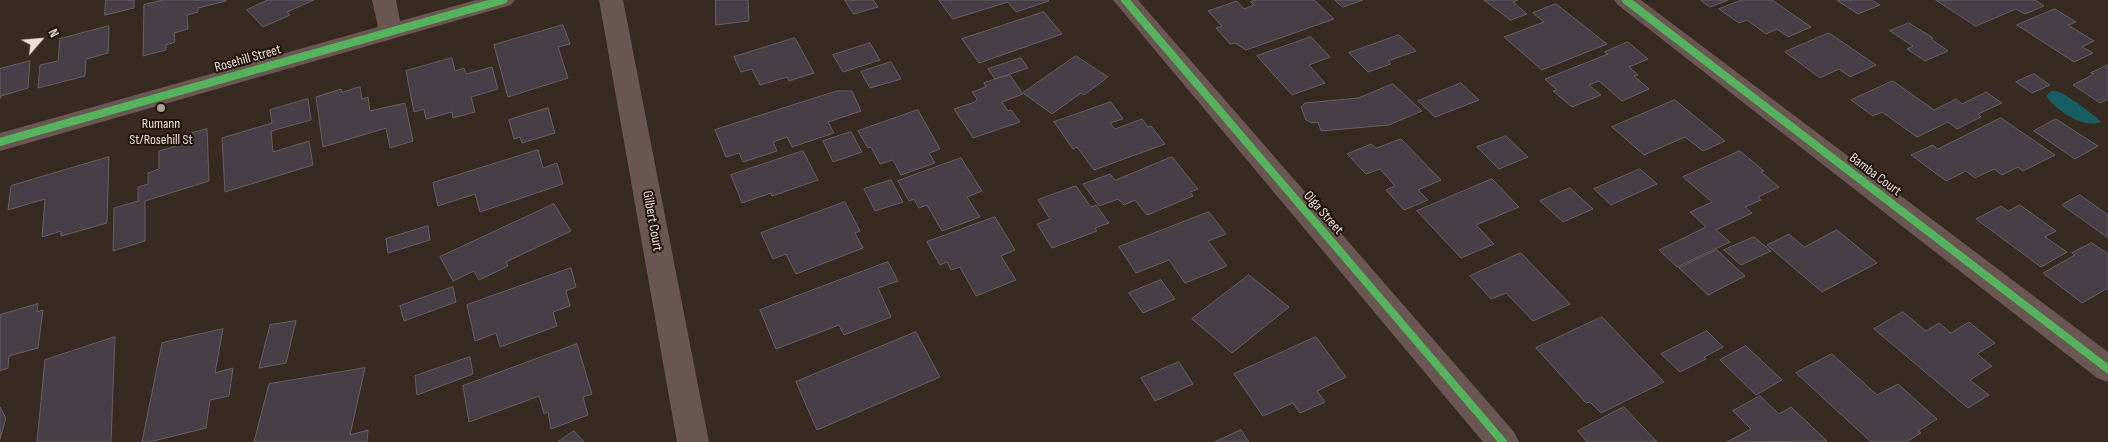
<!DOCTYPE html>
<html>
<head>
<meta charset="utf-8">
<style>
	body { margin:0 }
	#map { position:relative; width:2108px; height:442px; overflow:hidden; background:#372a20; font-family:"Sofia Sans Condensed",sans-serif }
	canvas { display:block }
	.north { position:absolute; left:15px; top:15px; width:50px; height:50px; -webkit-text-stroke:4px #1f140c; paint-order:stroke; rotate:63deg; font-size:14px; font-weight:700; line-height:20px; text-align:center; color:#efe0d5 }
	.north::after { content:''; display:block; margin:auto; width:18px; height:22px; background:#efe0d5; clip-path:polygon(50% 0,100% 100%,50% 72%,0 100%) }
</style>
</head>
<body>
<div id="map">
<canvas width="2108" height="442"></canvas>
<div class="north">N</div>
</div>
<script>
const c = document.querySelector('canvas').getContext('2d');
c.lineJoin = 'round';
function fillPath(path, color) {
  c.fillStyle = color;
  c.fill(path, 'evenodd');
}
function trace(path, color, width, dash) {
  c.strokeStyle = color;
  c.lineWidth = width;
  c.lineCap = dash ? 'butt' : 'round';
  c.setLineDash(dash || []);
  c.stroke(path);
}
function drawText(font, color, halo, rows, align = 'center') {
  c.font = font + ' "Sofia Sans Condensed",sans-serif';
  c.lineWidth = 4;
  c.setLineDash([]);
  c.textBaseline = 'middle';
  c.strokeStyle = halo;
  c.fillStyle = color;
  for (const [text, x, y, turn = 0] of rows) {
    c.save();
    c.translate(x, y);
    c.rotate((+turn || 0) * Math.PI / 180);
    c.textAlign = isNaN(turn) ? turn : align;
    if (halo) c.strokeText(text, 0, 0);
    c.fillText(text, 0, 0);
    c.restore();
  }
}
fillPath(new Path2D(`
	M2051 91C2054 91 2055 91 2059 92 2064 93 2099 118 2101 122 2083 129 2056 110 2046 96Z`), '#175e62');
const building = new Path2D(`
	M106 0H134V8L105 15Z
	M163 0H226V1L198 8V12L187 15 188 29 174 33 175 42 166 45V50L143 56 144 5Z
	M268 0H314L287 12 290 15 263 27 247 10Z
	M716 0H748L749 21 716 25Z
	M845 0H873L878 7 854 14Z
	M939 0H1048L1049 1 1016 12 1008 2 953 19Z
	M1257 0H1314L1334 19 1246 50 1235 43 1230 44 1216 28 1222 26 1208 11 1237 1 1244 9 1254 5 1251 2Z
	M1335 0H1363L1343 7Z
	M1484 0H1518L1513 2 1527 14 1511 20Z
	M1701 0H1728L1710 7Z
	M1742 0H1772L1811 27 1788 37 1777 29 1766 34 1747 20 1739 23 1719 9Z
	M1841 0H1872L1880 5 1858 14 1838 1Z
	M1936 0H2035L2044 6 2025 14 2016 9 1976 26Z
	M1556 4 1607 44 1542 70 1504 37 1544 22 1533 13Z
	M2055 9 2076 22 2068 25 2094 41 2082 47 2093 53 2074 62 2017 25Z
	M1044 12 1062 34 979 63 962 39Z
	M1909 23 1933 38 1931 39 1948 51 1925 61 1907 49 1913 46 1890 31Z
	M563 25 570 44 558 47 568 78 508 97 494 45Z
	M109 26 108 53 86 59 85 76 38 88 40 65 58 61 60 39Z
	M1829 33 1876 65 1850 77 1839 69 1820 78 1785 52Z
	M1399 35 1416 51 1388 61 1391 64 1368 72 1349 53Z
	M1311 37 1330 57 1309 65 1325 83 1292 95 1257 56Z
	M795 38 814 73 789 81 787 77 760 85 752 69 741 72 734 57Z
	M1628 42 1648 59 1629 67 1638 75 1634 76 1649 89 1622 101 1599 81 1589 85 1601 95 1572 107 1553 91 1557 90 1545 79 1608 54 1605 52Z
	M870 43 880 60 843 72 833 55Z
	M1076 56 1108 77 1084 95 1081 93 1052 114 1023 93Z
	M452 58 455 71 464 68 466 74 492 67 498 89 471 97 475 112 453 118 452 112 426 119 424 109 414 112 406 71Z
	M1021 58 1028 68 995 79 988 69Z
	M30 61 28 88 1 96 0 99V69Z
	M891 62 901 79 870 88 861 72Z
	M2108 65V99L2100 103 2073 85 2094 74 2091 73Z
	M2034 74 2050 85 2032 93 2016 82Z
	M1010 75 1023 94 1002 102 1008 111 1011 110 1020 122 973 138 954 109 975 102 977 99 972 92 986 87 984 83Z
	M1893 81 1934 110 1956 99 1962 104 1986 92 2002 103 1978 114 1981 117 1957 129 1948 122 1917 137 1882 112 1873 116 1851 100Z
	M1461 83 1479 100 1435 117 1418 101Z
	M1393 84 1422 111 1389 125 1321 131 1318 122 1312 123 1306 120 1301 107 1305 103 1358 98Z
	M360 87 362 99 368 97 370 111 405 103 413 141 390 148 386 128 323 147 316 97 341 89 342 92Z
	M837 91H852L861 111 828 122 834 133 792 147 787 137 773 142 777 151 743 162 739 153 726 157 715 130Z
	M308 99 311 120 271 131 273 152 309 141 313 165 225 192 222 138 272 123 270 110Z
	M1675 100 1725 141 1703 151 1685 137 1644 155 1612 127Z
	M1111 102 1123 119 1110 123 1115 129 1142 119 1148 127 1151 126 1165 144 1094 170 1077 147 1073 149 1054 122Z
	M548 108 555 133 522 143 520 137 514 139 509 120Z
	M918 110 940 149 929 153 935 163 901 175 893 160 880 164 871 147 868 148 858 131Z
	M2001 118 2055 155 2023 171 2018 167 2002 175 1994 169 1975 178 1966 171 1946 181 1911 155 1933 145 1937 149Z
	M2056 119 2098 146 2075 159 2034 131Z
	M207 129 209 181 145 201V241L113 251 114 208 138 201V187L148 184V173L159 169V151L176 146 175 138Z
	M851 132 862 152 833 162 823 141Z
	M1506 136 1528 157 1499 169 1477 147Z
	M1401 139 1441 180 1418 190 1428 200 1404 210 1386 190 1395 186 1380 169 1366 174 1347 154 1371 144 1376 148Z
	M538 150 543 168 557 163 563 184 480 212 475 194 438 206 433 183Z
	M803 151 818 180 772 196 771 193 742 203 731 175Z
	M1740 151 1764 171 1761 172 1779 187 1758 197 1761 200 1745 207 1752 213 1716 230 1730 242 1677 267 1659 250 1706 227 1690 212 1712 202 1683 177Z
	M109 157 107 223 61 236V231L42 237 45 199 8 210 11 186Z
	M1172 157 1198 189 1190 192 1193 196 1147 215 1135 200 1124 205 1118 199 1099 206 1083 184 1110 174 1115 180Z
	M961 158 982 191 967 197 980 217 942 231 927 205 919 208 914 199 909 201 898 181Z
	M1640 169 1657 184 1611 205 1594 189Z
	M1492 179 1519 207 1476 225 1494 244 1461 258 1417 211Z
	M891 180 903 202 875 211 864 189Z
	M1076 186 1091 207 1096 205 1109 223 1095 228 1097 231 1052 248 1037 224 1050 219 1038 200Z
	M1570 188 1593 209 1563 222 1540 201Z
	M2080 195 2108 215V238L2062 205Z
	M845 202 860 231 855 233 863 248 796 274 786 254 773 259 761 233Z
	M554 204 571 231 506 262 508 266 479 280 474 271 453 281 440 257Z
	M2020 205 2056 231 2045 237 2067 252 2041 267 1976 219 2001 206 2008 211Z
	M1209 212 1226 234 1208 241 1227 266 1185 283 1169 260 1136 273 1119 247Z
	M995 217 1015 250 1001 256 1016 280 976 296 960 267 951 270 947 262 940 265 927 242Z
	M428 226 430 240 388 253 386 239Z
	M1837 230 1877 263 1822 292 1767 245 1789 234 1804 247Z
	M1754 237 1771 251 1741 265 1724 250Z
	M2092 243 2108 254V288L2082 303 2043 273 2075 255 2072 253Z
	M1717 250 1745 276 1708 295 1679 268Z
	M1521 253 1570 304 1533 321 1506 293 1491 299 1470 276Z
	M888 262 898 281 878 288 891 317 844 335 839 325 776 349 760 310Z
	M571 268 576 287 566 291 570 306 553 312 557 326 500 347 496 333 475 341 467 305Z
	M1249 275 1289 307 1232 353 1192 319Z
	M1161 280 1175 299 1143 313 1129 293Z
	M453 287 456 302 404 321 400 306Z
	M38 304 37 312 43 310 38 348 9 356 8 368 0 371V315Z
	M1903 312 1926 331 1939 323 1951 333 1969 322 1995 343 1977 354 1992 366 1970 380 1989 395 1968 408 1874 329Z
	M1602 317 1664 382 1601 413 1590 402 1586 403 1536 348Z
	M296 321 286 363 259 368 270 325Z
	M223 329 215 373 233 368 229 396 210 400 206 428 149 442H142L162 343Z
	M1707 331 1723 347 1704 357 1706 359 1680 372 1661 354Z
	M916 332 940 377 817 430 796 382Z
	M115 337 111 442H37L45 360Z
	M1316 337 1346 377 1317 391 1325 402 1300 413 1293 403 1263 416 1234 374Z
	M577 344 592 394 583 397 588 415 551 429 548 412 544 414 539 396 469 422 463 386Z
	M1746 346 1782 380 1756 395 1720 360Z
	M1832 354 1877 395 1898 384 1937 419 1918 431 1921 433 1906 442H1871L1796 373Z
	M470 357 473 374 417 395 415 376Z
	M1179 362 1193 384 1155 401 1141 378Z
	M365 368 350 435 368 430 367 442H254L269 384Z
	M1760 396 1779 414 1791 407 1827 441 1727 442 1751 429 1733 411Z
	M0 407 6 418 0 439Z
	M1624 407 1657 442H1587L1578 431Z
	M1241 430 1249 442H1215Z
	M574 431 584 442H558Z`);
fillPath(building, '#473e48');
trace(building, '#676163', 1);
fillPath(new Path2D(`
	M372 0H396L400 21 476 0H515L511 5 0 151V133L378 27Z
	M599 0H623L709 442H677Z
	M1113 0H1138L1514 432 1519 442H1483Z
	M1614 0H1641L2108 352V382L2097 378 1618 5Z`), '#6a5652');
trace(new Path2D(`
	M1125 0 1503 442
	M1626 0 2108 369
	M0 142 503 0`), '#56b35d', 8);
for (const [x, y, r, color] of [
	[161,108,5,"#afa096"]
]) {
  const dot = new Path2D();
  dot.arc(x, y, r, 0, 2 * Math.PI);
  c.fillStyle = color;
  c.fill(dot);
  trace(dot, '#1f140c', 2);
}
drawText('14px', '#efe0d5', '#1f140c', [
	["Rosehill Street",248,59,-16],
	["Bamba Court",1875,175,37],
	["Olga Street",1323,213,49],
	["Gilbert Court",652,221,80]
]);
drawText('14px', '#efe0d5', '#1f140c', [
	["Rumann",161,124],
	["St/Rosehill St",161,140]
]);
</script>
</body>
</html>
